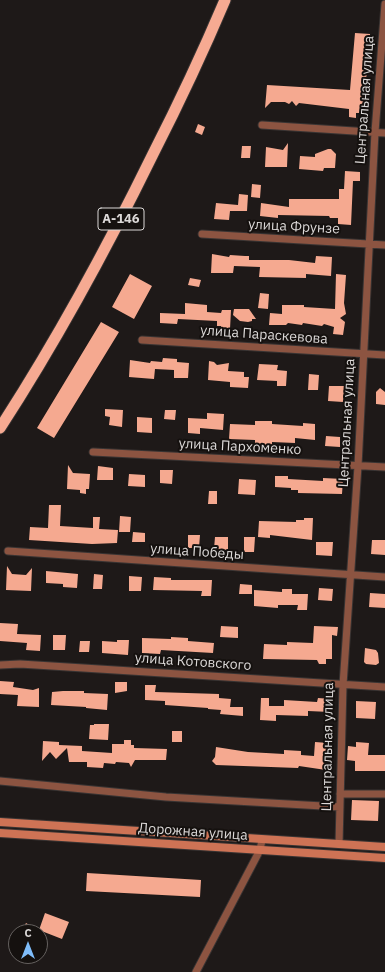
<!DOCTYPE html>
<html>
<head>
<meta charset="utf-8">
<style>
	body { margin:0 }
	#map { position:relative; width:385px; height:972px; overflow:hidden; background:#1e1918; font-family:"IBM Plex Sans",sans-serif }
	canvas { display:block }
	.north { position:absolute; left:8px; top:924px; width:40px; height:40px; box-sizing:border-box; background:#15110f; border:1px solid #65615f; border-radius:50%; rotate:0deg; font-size:11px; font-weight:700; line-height:16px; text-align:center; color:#dcd9d8 }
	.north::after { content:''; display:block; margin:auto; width:14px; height:18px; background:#7fbdfa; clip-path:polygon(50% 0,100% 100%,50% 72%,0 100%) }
</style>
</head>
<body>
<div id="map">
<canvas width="385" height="972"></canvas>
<div class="north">С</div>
</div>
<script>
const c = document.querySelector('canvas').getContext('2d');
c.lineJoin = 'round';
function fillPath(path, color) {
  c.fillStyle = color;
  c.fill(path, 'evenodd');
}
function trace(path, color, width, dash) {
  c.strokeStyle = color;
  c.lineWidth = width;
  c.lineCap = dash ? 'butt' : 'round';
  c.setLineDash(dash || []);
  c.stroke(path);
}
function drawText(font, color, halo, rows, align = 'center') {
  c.font = font + ' "IBM Plex Sans",sans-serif';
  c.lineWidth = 4;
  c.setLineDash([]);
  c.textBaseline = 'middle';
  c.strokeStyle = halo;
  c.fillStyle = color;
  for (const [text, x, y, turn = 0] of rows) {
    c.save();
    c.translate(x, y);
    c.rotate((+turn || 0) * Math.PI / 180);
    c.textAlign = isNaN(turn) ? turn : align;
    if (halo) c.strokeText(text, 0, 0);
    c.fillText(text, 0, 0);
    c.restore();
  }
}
fillPath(new Path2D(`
	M355 33 370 34V61L366 78 368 81 366 86V105L364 113H356V118L349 117V109L299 103 296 106 292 101 289 104 285 102H271L265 108 267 85 350 90Z
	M198 124 205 127 202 135 195 132Z
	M288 143 287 167H265L266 147 283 150Z
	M242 146H251L250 158H241Z
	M328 149H331L336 154 335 168H324L323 171 299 169 300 156 315 157V154Z
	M345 171 360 172V181H353L351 225 338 224V218H330L329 216 278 215V218L260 216 261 203 289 207V199H339V189H344Z
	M252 184 261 185 260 198 251 197Z
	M239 194 248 195 247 211H230L229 220 214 219 216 203 238 205Z
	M212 254 229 257 230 255 245 256H249V260H289L315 263 316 256 332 257 331 276 306 274V278L259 277 260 267 234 266 233 273H211Z
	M130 274 152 286 134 319 112 307Z
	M336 274 346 275 344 303 346 314 340 318 345 322 343 335 333 334 334 327 324 324 322 326 303 323 302 325 288 323 286 325H269L270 313 282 314V305H304V307L335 309Z
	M190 278 201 280 199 287 188 285Z
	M260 293 269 294 268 309 258 308Z
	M185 303 207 305V312L221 313 222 310H231L230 329H221V326H217V321L178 319 177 324 160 323V313L185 314Z
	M234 309H249L256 319H252V321L248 322 240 321 233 315Z
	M101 322 119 332 54 438 37 428Z
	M163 358 177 359V362L189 363 188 378H174V370L155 369 154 379 129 377 130 360 150 363 151 361 162 362Z
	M209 361 214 362 217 365 229 363 228 371 244 372V377H249L248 388 230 387V382L208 380Z
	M259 364 278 365 277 370 287 371 286 386H277V381L257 380Z
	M309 374 319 375 318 390H308Z
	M329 386H344L343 402 328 401Z
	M380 388 385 392V405L376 404V392Z
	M105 409 123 410 122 427 109 425 110 417 105 416Z
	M165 410H176L175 420 164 419Z
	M207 413 224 414 223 430 200 428V434L188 433V418L207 419Z
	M137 417 152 418V433L137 432Z
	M255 421H272V424L303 426V423L315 424V440L295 438V443L272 442V446H255V440L229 439 230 424 255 425Z
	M326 436 340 437V447L325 446Z
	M68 465 73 473 90 474 89 489H86V494L80 493V490L67 489Z
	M98 466 113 468V480H97Z
	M160 470H173L172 484 160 483Z
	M129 474 145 475V487L128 486Z
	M275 476H288V479L323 481V478L343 479 342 494 298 493V490H291V488L275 487Z
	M239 479 256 480 255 495 238 494Z
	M209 491H217V504H208Z
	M49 505H61L60 526 93 528V517H100L99 529 118 530 117 543 92 544 29 540 30 527 48 528Z
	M120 516 131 517 130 532H119Z
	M304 518H313L312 540 270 535V538L258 537 259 521 296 522V520H304Z
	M133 532 145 533V542H132Z
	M188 535H200L199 548H188Z
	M215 537H228V550L214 549Z
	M244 537H255L254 552H244Z
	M372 540H385V555L371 554Z
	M316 542H333L332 556 316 555Z
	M7 566 12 574 26 575 32 568 31 591 6 590Z
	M46 571 78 574 77 588 63 587V584L46 583Z
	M94 574 103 575 102 589H93Z
	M129 576 142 577 141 591H129Z
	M154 577 171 578V580H212L211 596H201L202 591 153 590Z
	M240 584 252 585V594H239Z
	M319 588 333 589 332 601 318 600Z
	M282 589H292V594H308L307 610H297L298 605H278V608L254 606V590L282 592Z
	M370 593 385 594V608L369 607Z
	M0 623 18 624 17 634 41 635 40 651 26 650 27 643 0 641Z
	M221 626 238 627V638L220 637Z
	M314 626 338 627 337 636 332 635V659H326V664H319L317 660 263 659 264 644 287 645V642L313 643Z
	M53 635H66L65 650H53Z
	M171 637 188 638V641L214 643 213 653 161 650 160 654 142 653V638L171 639Z
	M117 640H129L128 655 102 653V641L117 642Z
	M80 641H90L89 652H79Z
	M365 648 376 650 378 653 379 663 376 665 366 664 364 662Z
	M0 681 14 682 13 687 33 690 39 688V707L17 706 18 695 0 694Z
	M115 682H127V691L115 693Z
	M145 685H156L155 692 219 694V698L231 699 230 707H243V716L220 714 221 710 208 709V708L165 705V701L145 700Z
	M63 691H84V693L108 694 107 710 86 708V707L51 705 52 692Z
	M261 698H269V706H284V700L317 702 318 698 331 699 330 712 308 711V716L276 715V721L260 720Z
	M356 701 376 702 375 719 356 718Z
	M94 724H109L108 740 89 739 90 725H94Z
	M172 731H182V742H172Z
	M124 740H131V745H134V748L167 749 166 760H135L131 767 129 763 116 762 115 764 104 763 103 768 87 767V762H69L67 748 56 759 50 752 42 761 43 741 59 742V745L82 746V751L112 753V744H124Z
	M315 742 328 743 326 770 299 766 298 768 216 765 212 761 215 757 216 747 248 752 284 754V750L301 751V755L314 756Z
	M356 742 369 743 368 755H385V771H355V761L347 760 348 746 356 747Z
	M352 800 379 801 378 821 351 820Z
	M87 873 201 880 200 897 86 891Z
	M45 913 69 922 62 939 39 930Z
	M26 923 41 932H21Z`), '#f5a990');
const minor = new Path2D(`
	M262 125 385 133
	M202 234 385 245
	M142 340 385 355
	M93 452 385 467
	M8 551 385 577
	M0 665 20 664 385 687
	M0 781 166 797 340 807
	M340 794H385
	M339 844 343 685 358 466 375 132 385 4
	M196 972 260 850 262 840`);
const secondary = new Path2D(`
	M0 822 385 847
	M0 833 385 858`);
const trunk = new Path2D(`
	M0 428C57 340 107 248 153 154 179 103 203 52 225 0`);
trace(minor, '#393433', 9);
trace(secondary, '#393433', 10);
trace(trunk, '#393433', 13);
trace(minor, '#8c5441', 7);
trace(secondary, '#ce7355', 8);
trace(trunk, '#f6aa92', 11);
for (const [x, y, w] of [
	[121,219,46]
]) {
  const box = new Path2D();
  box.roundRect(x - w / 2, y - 11, w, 22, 3);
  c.fillStyle = '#15110f';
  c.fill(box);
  trace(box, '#dcd9d8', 1);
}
drawText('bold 13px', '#dcd9d8', null, [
	["А-146",121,219]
]);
drawText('14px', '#dcd9d8', '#15110f', [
	["Центральная улица",365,100,-86],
	["улица Фрунзе",294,227,3],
	["улица Параскевова",264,335,4],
	["Центральная улица",347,423,-87],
	["улица Пархоменко",240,447,3],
	["улица Победы",197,552,4],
	["улица Котовского",193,662,4],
	["Центральная улица",328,747,-89],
	["Дорожная улица",193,832,4]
]);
</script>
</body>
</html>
